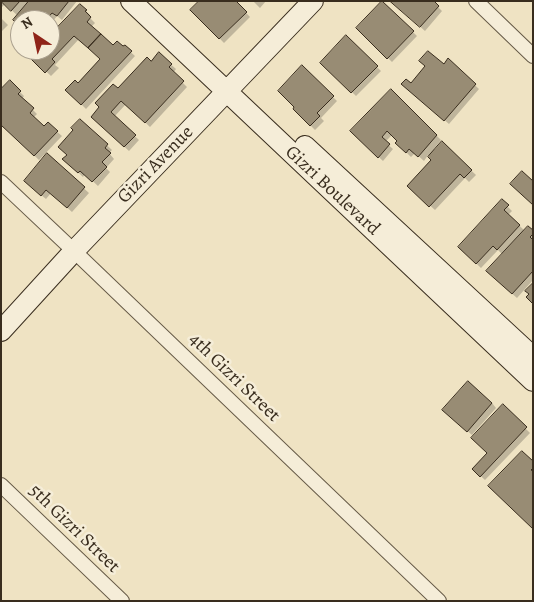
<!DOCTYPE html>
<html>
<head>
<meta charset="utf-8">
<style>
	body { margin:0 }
	#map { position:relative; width:534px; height:602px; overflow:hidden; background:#efe3c3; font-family:Alegreya,serif }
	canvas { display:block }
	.frame { position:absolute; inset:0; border:2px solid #392d1e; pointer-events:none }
	.north { position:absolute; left:10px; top:10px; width:50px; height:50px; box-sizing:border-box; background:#f5edd8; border:1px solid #aaa08e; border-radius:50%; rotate:326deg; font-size:14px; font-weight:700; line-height:20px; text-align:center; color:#392d1e }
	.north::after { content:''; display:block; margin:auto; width:18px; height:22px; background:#8f2418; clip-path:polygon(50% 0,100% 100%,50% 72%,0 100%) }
</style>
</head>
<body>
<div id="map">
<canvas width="534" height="602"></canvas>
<div class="frame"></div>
<div class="north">N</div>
</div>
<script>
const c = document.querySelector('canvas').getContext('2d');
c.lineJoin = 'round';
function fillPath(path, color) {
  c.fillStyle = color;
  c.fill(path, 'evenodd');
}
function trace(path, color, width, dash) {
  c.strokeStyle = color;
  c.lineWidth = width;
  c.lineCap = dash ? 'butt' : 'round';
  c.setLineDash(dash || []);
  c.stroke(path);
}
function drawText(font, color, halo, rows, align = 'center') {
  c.font = font + ' Alegreya,serif';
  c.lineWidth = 5;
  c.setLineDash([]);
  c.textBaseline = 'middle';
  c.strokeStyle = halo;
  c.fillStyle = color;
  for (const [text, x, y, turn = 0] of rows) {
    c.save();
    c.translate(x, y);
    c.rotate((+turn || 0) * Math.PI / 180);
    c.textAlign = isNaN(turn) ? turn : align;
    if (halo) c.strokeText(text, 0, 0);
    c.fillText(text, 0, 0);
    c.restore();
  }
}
fillPath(new Path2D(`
	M1 1H77L62 20 57 16 50 25V20H20V26L18 16 5 4 1 8Z
	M235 1 250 17 224 43 192 10Z
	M253 1H266L260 8Z
	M391 1H432L442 11 425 31Z
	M382 2 417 36 392 62 357 28Z
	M80 5 90 15 89 17 95 23 91 27 113 47 123 48 125 47 135 56 86 109 67 90 78 85 102 59 79 39 55 65 59 68 51 76 31 57 38 50H50V37Z
	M1 18 8 25 1 32Z
	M346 37 381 71 356 96 321 62Z
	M159 54 176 69 173 73 187 87 150 127 126 104 114 117 139 140 129 151 92 117 118 89 151 63Z
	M448 60 479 89 449 124 407 88 427 67 444 66Z
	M302 67 337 101 321 118 324 121 315 130 294 109Z
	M10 82 24 96 22 99 37 114 33 118 44 128 48 124 62 136 39 160 1 124Z
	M391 91 441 140 434 149 435 150 442 143 476 175 469 182 465 178 435 210 408 186 432 160 428 155 424 161 415 153 411 157 397 143 399 141 392 135 385 142 393 149 383 161 351 131Z
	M80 120 112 150 109 153 114 159 106 168 110 172 98 186 85 174 83 177 64 159 68 155 75 130Z
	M47 155 89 193 72 212 51 193 46 199 30 186Z
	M502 201 512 211 508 215 525 231 533 232V280L517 298 492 276 503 255 498 250 481 268 459 247Z
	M492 403 496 408 472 435 449 415Z
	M503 406 530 433 485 480 473 469 489 453Z`), '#0003');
const building = new Path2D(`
	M1 1H20L11 11Z
	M29 1H69L57 16 52 13 46 20H20V26L13 20Z
	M199 1H236L247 12 219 39 190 10Z
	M382 1 414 31 387 59 356 28Z
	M390 1H434L439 6 420 27Z
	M80 4 87 10 85 11 91 17 87 22 101 34 88 48 74 36 52 59 55 62 45 73 29 57 36 50H50V35Z
	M101 34 113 45 117 41 123 46 125 45 132 51 81 105 65 90 75 80 78 83 100 59 88 48Z
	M346 35 378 66 351 93 320 63Z
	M428 51 444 64 448 58 476 84 444 121 401 84 406 79 411 83 425 66 419 61Z
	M159 52 172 64 169 67 184 81 145 123 121 101 111 112 136 135 124 147 91 117 99 107 95 103 113 84 118 88 147 57 151 61Z
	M302 65 334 96 317 113 320 116 310 126 293 109 294 107 278 91Z
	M10 80 21 91 18 94 34 108 30 113 44 126 48 122 58 131 34 156 1 125V89Z
	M391 89 437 135 418 157 409 149 406 153 395 143 397 141 387 131 382 137 390 144 378 158 350 131Z
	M80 119 108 144 105 148 111 153 102 162 107 167 92 182 80 171 78 173 62 159 67 155 58 147 73 130 71 128Z
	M442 141 472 170 464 178 460 174 429 207 407 186 431 160 428 157Z
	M47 153 85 187 67 208 46 190 41 196 24 181Z
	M522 171 533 181V205L510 184Z
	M502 199 509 205 504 210 520 225 497 250 493 246 476 264 458 247Z
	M528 226 533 230V234L530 237 533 240V271L512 294 486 271Z
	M533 283V304L526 297 529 294 525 291Z
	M468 381 492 403 467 432 442 410Z
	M503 404 527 427 480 477 472 469 487 453 471 438Z
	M522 451 533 461V468L531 470 533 471V529L488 486Z`);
fillPath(building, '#988c74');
trace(building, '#392d1e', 1);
const street = new Path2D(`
	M476 1 533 56
	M1 182 74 251 439 601
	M1 485 122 601`);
const secondary = new Path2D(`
	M131 1 533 381
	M305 146 533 357
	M1 331 74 251 313 1`);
trace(street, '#665a47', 16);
trace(secondary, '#392d1e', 22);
trace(street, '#f5edd8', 14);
trace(secondary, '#f5edd8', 20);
drawText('19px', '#392d1e', '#f5edd8', [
	["Gizri Avenue",156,165,-46],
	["Gizri Boulevard",332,191,43],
	["4th Gizri Street",234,378,44],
	["5th Gizri Street",74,529,44]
]);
</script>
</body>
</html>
